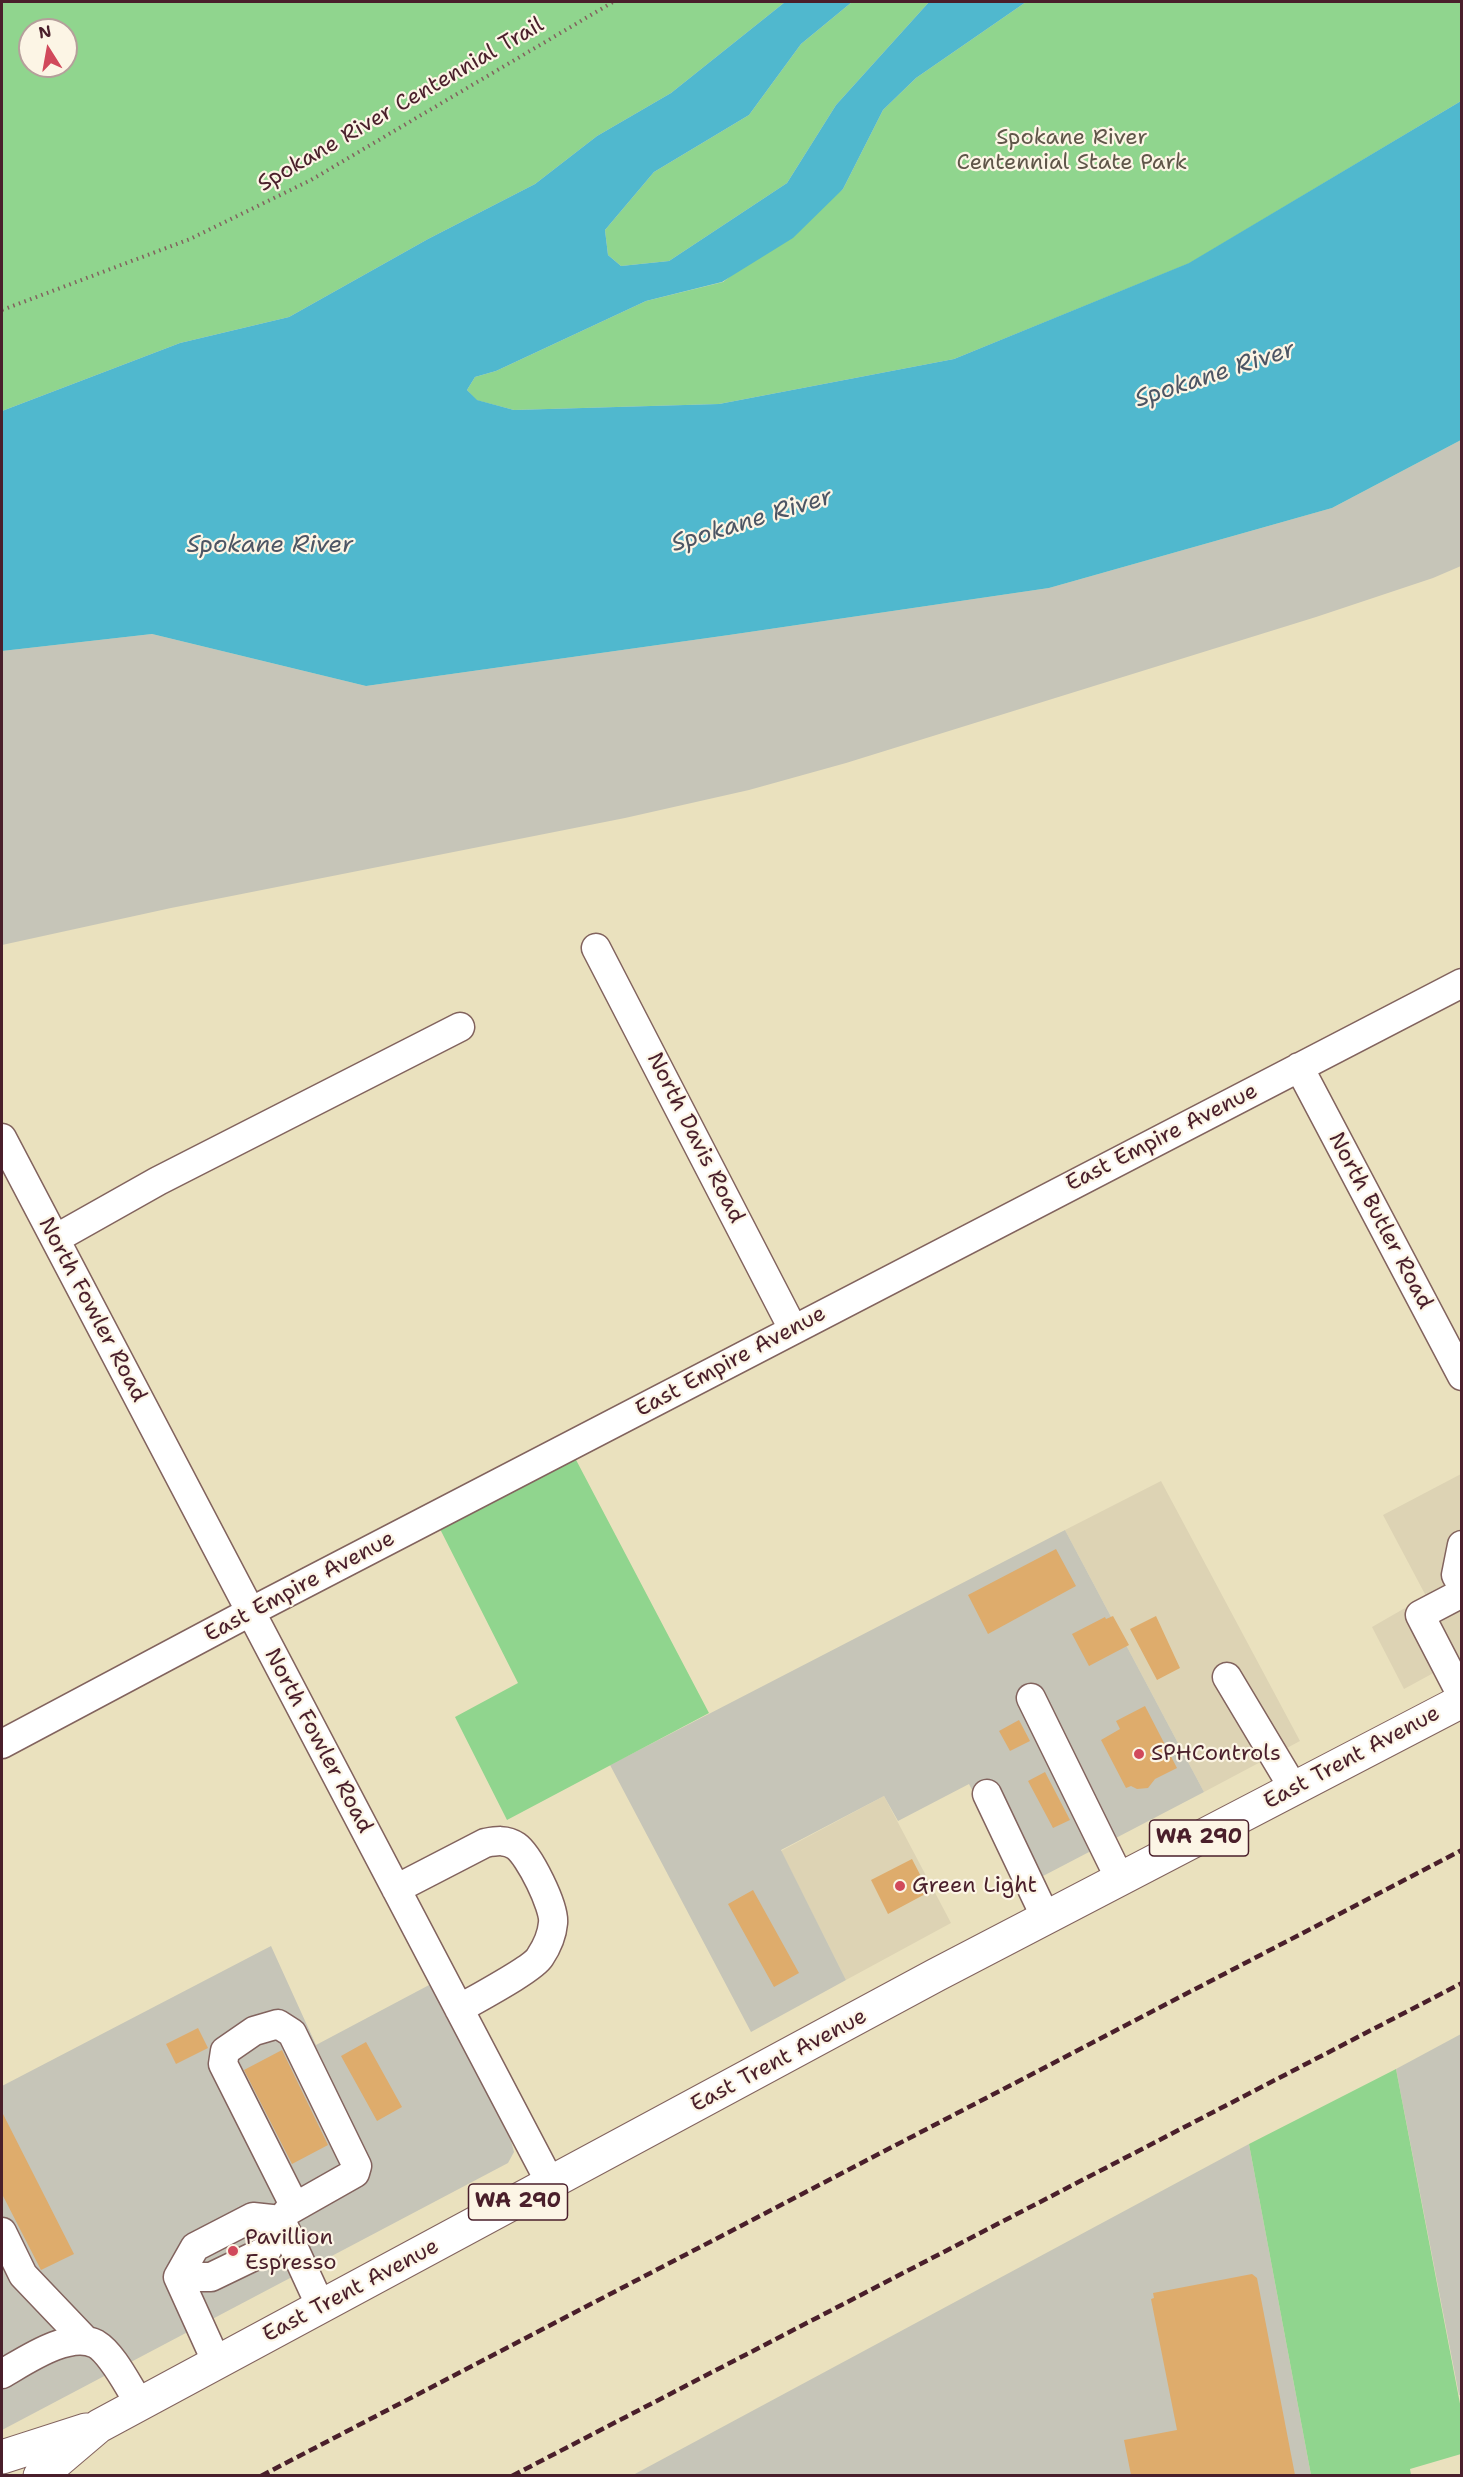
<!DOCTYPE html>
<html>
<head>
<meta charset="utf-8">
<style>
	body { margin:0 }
	#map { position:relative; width:1463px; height:2477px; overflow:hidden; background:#eae1be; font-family:"Shantell Sans",sans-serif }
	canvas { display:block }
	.frame { position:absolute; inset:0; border:3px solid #4a1f2b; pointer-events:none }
	.north { position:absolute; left:18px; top:18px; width:60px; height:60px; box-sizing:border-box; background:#fcf5e5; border:2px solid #b59f9b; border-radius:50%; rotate:349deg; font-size:16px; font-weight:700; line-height:24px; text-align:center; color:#4a1f2b }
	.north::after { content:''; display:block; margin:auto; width:21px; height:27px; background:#d1495b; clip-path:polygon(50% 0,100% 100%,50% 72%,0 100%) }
</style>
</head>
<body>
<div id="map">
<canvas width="1463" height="2477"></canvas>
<div class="frame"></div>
<div class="north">N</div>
</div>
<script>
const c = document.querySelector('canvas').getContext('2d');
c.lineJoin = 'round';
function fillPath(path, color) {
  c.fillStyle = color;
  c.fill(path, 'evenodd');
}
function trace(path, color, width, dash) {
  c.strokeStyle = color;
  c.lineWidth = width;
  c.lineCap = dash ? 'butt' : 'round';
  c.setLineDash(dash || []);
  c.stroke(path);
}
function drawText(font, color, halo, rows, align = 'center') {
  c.font = font + ' "Shantell Sans",sans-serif';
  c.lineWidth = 4.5;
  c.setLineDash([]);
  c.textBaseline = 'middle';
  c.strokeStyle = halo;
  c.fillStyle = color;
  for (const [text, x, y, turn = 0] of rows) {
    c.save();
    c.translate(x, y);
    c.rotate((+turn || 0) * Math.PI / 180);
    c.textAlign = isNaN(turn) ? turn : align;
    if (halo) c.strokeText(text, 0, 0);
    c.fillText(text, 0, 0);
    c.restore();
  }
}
fillPath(new Path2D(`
	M1461 1474V1658L1404 1689 1372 1627 1426 1596 1383 1515Z
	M1161 1481 1300 1741 1204 1792 1065 1530Z
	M884 1796 951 1923 846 1980 781 1851Z`), '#ddd3b4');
fillPath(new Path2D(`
	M1461 440V566L1433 578 1316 617 846 763 749 790 625 818 171 908 2 945V651L152 634 366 686 729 635 1049 588 1332 508Z
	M1065 1530 1204 1792 1022 1887 969 1784 898 1821 884 1796 781 1850 846 1980 751 2032 610 1765Z
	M271 1946 316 2045 431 1984 511 2141 514 2152 508 2163 2 2430V2086Z
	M1461 2034 1462 2395H1459L1396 2069Z
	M1249 2144 1311 2475H633Z`), '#c6c5b8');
fillPath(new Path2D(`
	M2 2H785L671 93 597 136 535 184 428 239 289 317 180 343 2 411ZM30 30H66V66H30Z
	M852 2H929L836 105 787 183 669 261 621 266 608 255 605 230 654 172 749 115 801 44Z
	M1026 2H1461V101L1190 263 954 359 719 404 514 410 476 400 467 390 475 377 496 371 646 301 723 282 843 189 883 110 916 78Z
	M574 1456 709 1713 507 1820 455 1717 518 1683 440 1529Z
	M1396 2069 1461 2409V2454L1410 2469 1411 2475H1311L1249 2144Z`), '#90d58e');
fillPath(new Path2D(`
	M785 2H852L801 44 749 115 654 172 605 230 608 255 621 266 669 261 787 183 836 105 929 2H1026L916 78 883 110 843 189 793 238 722 282 646 301 496 371 475 377 467 390 477 400 514 410 719 404 954 359 1189 263 1461 101V440L1332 508 1049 588 729 635 366 686 152 634 2 651V411L180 343 289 317 428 239 535 184 597 136 671 93Z`), '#50b8ce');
fillPath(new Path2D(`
	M1056 1549 1076 1586 988 1634 968 1595Z
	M1113 1616 1129 1645 1089 1666 1072 1634 1105 1617 1106 1619Z
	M1156 1616 1180 1668 1157 1680 1130 1629Z
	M1145 1706 1177 1768 1155 1779 1148 1788 1137 1789 1131 1786 1126 1788 1101 1740 1120 1729 1116 1721Z
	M1019 1720 1030 1741 1010 1751 999 1731Z
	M1045 1772 1070 1820 1053 1828 1028 1781Z
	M912 1859 929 1892 888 1914 871 1880Z
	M753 1890 799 1973 774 1987 728 1904Z
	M198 2028 208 2048 176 2064 166 2044Z
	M366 2042 402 2107 377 2121 341 2056Z
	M282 2050 328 2145 292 2164 244 2070Z
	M2 2112 74 2254 41 2270 2 2194Z
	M1252 2274 1257 2278 1295 2475H1131L1124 2440 1177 2430 1151 2299 1154 2298 1153 2293Z`), '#deac6c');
const minor = new Path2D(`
	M596 948 793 1329
	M1299 1067 1462 1376
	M2 1138 551 2184
	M55 1239 158 1181 460 1027
	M1462 1545 1456 1575 1462 1586
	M1462 1593 1420 1615 1462 1696
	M1227 1677 1294 1789
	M1031 1698 1120 1879
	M2 1744 250 1612 1462 983
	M987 1794 1046 1918
	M396 1889 485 1843C496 1841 506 1839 516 1846 529 1855 555 1907 553 1923 552 1935 546 1948 540 1957 533 1969 474 2000 459 2009
	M295 2207 223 2064 225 2051 254 2031 278 2024 292 2033 357 2166 355 2173 295 2207 288 2211 281 2220 321 2307
	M253 2217 281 2220 267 2250 211 2277H178L195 2247Z
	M2 2232 23 2275 85 2340
	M178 2277 217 2363
	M2 2374C25 2361 69 2330 96 2344 113 2354 129 2388 140 2404`);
const major = new Path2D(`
	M2 2457 86 2430
	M40 2476 99 2426 936 1975 1462 1701`);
trace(minor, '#82635e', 31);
trace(major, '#82635e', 35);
trace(new Path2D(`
	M2 310 190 239 311 180 613 2`), '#82635e', 4, [1.5, 4.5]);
trace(minor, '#fff', 28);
trace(major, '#fff', 33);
trace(new Path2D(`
	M261 2476 1462 1850
	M512 2476 1462 1983`), '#4a1f2b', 4.5, [9, 4.5]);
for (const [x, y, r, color] of [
	[1139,1754,6,"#d1495b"],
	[900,1886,6,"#d1495b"],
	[233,2251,6,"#d1495b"]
]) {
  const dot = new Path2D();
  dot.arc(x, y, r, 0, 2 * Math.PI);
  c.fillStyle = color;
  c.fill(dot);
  trace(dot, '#fcf5e5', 2);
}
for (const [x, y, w] of [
	[1199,1838,99],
	[518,2202,99]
]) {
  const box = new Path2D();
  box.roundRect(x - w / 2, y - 18, w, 36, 4.5);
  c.fillStyle = '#fcf5e5';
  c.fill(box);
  trace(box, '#4a1f2b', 1.5);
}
drawText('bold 21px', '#4a1f2b', null, [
	["WA 290",1199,1838],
	["WA 290",518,2202]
]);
drawText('22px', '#4a1f2b', '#fcf5e5', [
	["Spokane River Centennial Trail",401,105,-30],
	["North Davis Road",695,1138,63],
	["East Empire Avenue",1162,1138,-27],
	["North Butler Road",1380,1221,62],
	["North Fowler Road",92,1310,62],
	["East Empire Avenue",731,1362,-28],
	["East Empire Avenue",300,1587,-28],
	["North Fowler Road",318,1741,62],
	["East Trent Avenue",1352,1758,-28],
	["East Trent Avenue",779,2061,-28],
	["East Trent Avenue",351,2291,-28]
]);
drawText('22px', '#5f5649', '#fcf5e5', [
	["Spokane River",1072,138],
	["Centennial State Park",1072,163]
]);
drawText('22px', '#4a1f2b', '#fcf5e5', [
	["SPHControls",1151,1754],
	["Green Light",912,1886],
	["Pavillion",245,2238],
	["Espresso",245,2263]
], 'left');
drawText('italic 24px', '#4c5564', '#fcf5e5', [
	["Spokane River",1215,375,-18],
	["Spokane River",752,521,-17],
	["Spokane River",270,546]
]);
</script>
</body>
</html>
